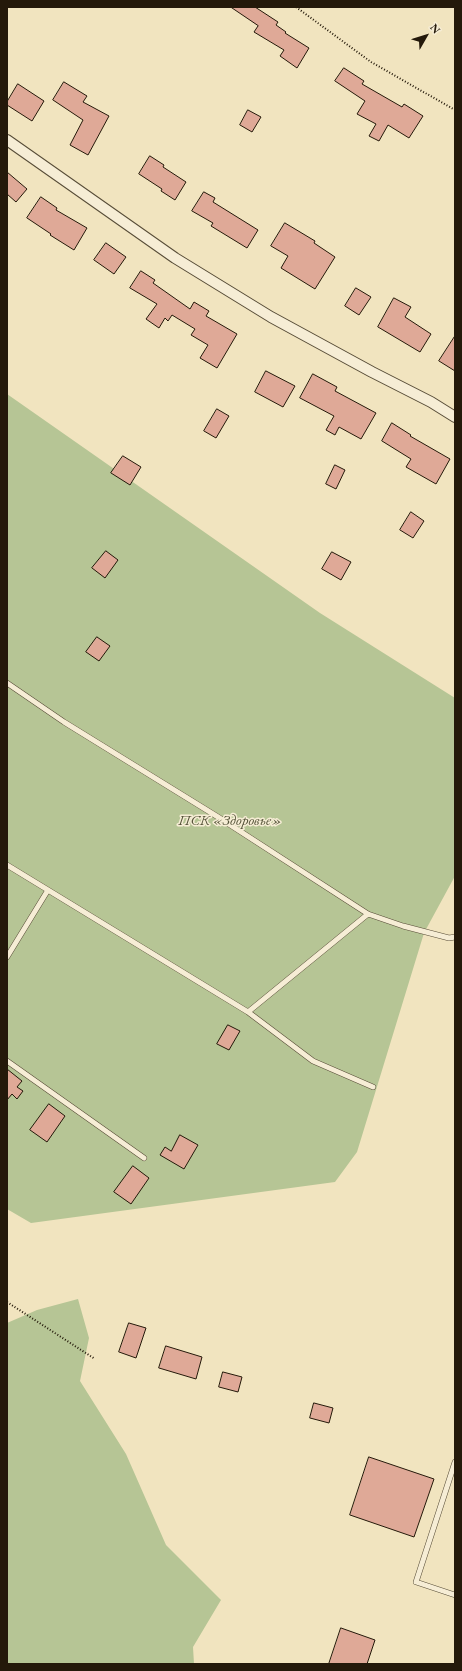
<!DOCTYPE html>
<html>
<head>
<meta charset="utf-8">
<style>
	body { margin:0 }
	#map { position:relative; width:462px; height:1671px; overflow:hidden; background:#f1e4bf; font-family:"EB Garamond",serif }
	canvas { display:block }
	.frame { position:absolute; inset:0; border:8px solid #24190a; pointer-events:none }
	.north { position:absolute; left:406px; top:16px; width:40px; height:40px; -webkit-text-stroke:3px #f6edd5; paint-order:stroke; rotate:51deg; font-size:11px; font-weight:700; line-height:16px; text-align:center; color:#24190a }
	.north::after { content:''; display:block; margin:auto; width:14px; height:18px; background:#24190a; clip-path:polygon(50% 0,100% 100%,50% 72%,0 100%) }
</style>
</head>
<body>
<div id="map">
<canvas width="462" height="1671"></canvas>
<div class="frame"></div>
<div class="north">N</div>
</div>
<script>
const c = document.querySelector('canvas').getContext('2d');
c.lineJoin = 'round';
function fillPath(path, color) {
  c.fillStyle = color;
  c.fill(path, 'evenodd');
}
function trace(path, color, width, dash) {
  c.strokeStyle = color;
  c.lineWidth = width;
  c.lineCap = dash ? 'butt' : 'round';
  c.setLineDash(dash || []);
  c.stroke(path);
}
function drawText(font, color, halo, rows, align = 'center') {
  c.font = font + ' "EB Garamond",serif';
  c.lineWidth = 3;
  c.setLineDash([]);
  c.textBaseline = 'middle';
  c.strokeStyle = halo;
  c.fillStyle = color;
  for (const [text, x, y, turn = 0] of rows) {
    c.save();
    c.translate(x, y);
    c.rotate((+turn || 0) * Math.PI / 180);
    c.textAlign = isNaN(turn) ? turn : align;
    if (halo) c.strokeText(text, 0, 0);
    c.fillText(text, 0, 0);
    c.restore();
  }
}
fillPath(new Path2D(`
	M7 394 320 613 455 698V876L424 933 357 1152 335 1182 31 1223 7 1209Z
	M78 1299 89 1338 80 1381 126 1454 166 1545 221 1600 193 1647 194 1664H7V1323L37 1310Z`), '#b6c595');
const building = new Path2D(`
	M231 7H255L278 22 276 25 286 32 285 33 309 48 297 68 280 56 284 50 254 32 258 26Z
	M344 68 364 81 362 84 402 107 404 104 423 116 409 138 388 125 379 141 369 136 376 124 357 114 365 101 335 81Z
	M64 82 87 96 83 102 109 116 88 155 70 145 83 120 53 100Z
	M18 84 44 101 32 121 7 105V102Z
	M248 110 261 117 252 132 240 125Z
	M150 156 164 165 163 167 186 182 175 200 161 191 162 189 139 174Z
	M7 172 27 189 16 202 7 194Z
	M204 192 215 198 213 202 258 230 247 248 211 226 213 223 192 211Z
	M41 197 57 208 56 210 87 228 74 250 50 235 51 234 27 218Z
	M285 223 315 241 314 243 335 257 315 289 281 268 288 256 271 246Z
	M106 243 126 257 114 274 94 260Z
	M141 271 155 280 153 283 190 309 194 302 209 311 206 316 237 334 217 368 200 358 208 345 191 335 195 329 172 315 168 321 165 318 159 328 146 319 157 304 130 288Z
	M356 288 371 297 359 315 345 306Z
	M394 298 411 307 405 317 431 334 420 352 378 327Z
	M455 336V371L439 361Z
	M266 371 295 386 283 407 255 392Z
	M313 374 337 387 335 391 376 413 361 439 339 427 335 435 326 430 334 416 300 398Z
	M217 409 229 416 216 438 204 431Z
	M392 423 411 435 410 436 450 459 436 484 406 467 411 459 382 441Z
	M123 456 141 467 130 485 111 473Z
	M335 465 345 470 336 489 326 484Z
	M411 512 424 521 413 538 400 530Z
	M106 551 118 560 105 578 92 568Z
	M332 552 351 562 341 580 322 569Z
	M97 637 110 646 99 661 86 652Z
	M228 1025 240 1031 229 1050 217 1044Z
	M7 1069 22 1081 17 1087 23 1091 17 1099 12 1094 7 1100Z
	M49 1104 65 1116 47 1142 30 1130Z
	M180 1135 198 1145 184 1169 160 1155 165 1147 171 1151Z
	M133 1166 149 1178 131 1204 114 1192Z
	M129 1323 146 1328 136 1358 119 1352Z
	M166 1346 202 1357 196 1379 159 1368Z
	M223 1372 242 1377 238 1392 219 1387Z
	M314 1403 333 1408 329 1423 310 1418Z
	M369 1457 434 1479 414 1537 350 1515Z
	M341 1628 375 1640 367 1664H329Z`);
fillPath(building, '#dfa997');
trace(building, '#24190a', 1);
const service = new Path2D(`
	M7 683 64 722 218 817 368 914 403 926 449 938 455 937
	M7 865 248 1012 368 914
	M7 957 48 890
	M248 1012 313 1061 373 1087
	M7 1061 144 1158
	M455 1462 416 1582 455 1595`);
const minor = new Path2D(`
	M7 140 175 258 271 317 372 372 431 402 455 417`);
trace(service, '#574c37', 6);
trace(minor, '#574c37', 12);
trace(new Path2D(`
	M296 7 371 62 455 110
	M7 1302 95 1359`), '#24190a', 2, [1, 2]);
trace(service, '#f6edd5', 5);
trace(minor, '#f6edd5', 10);
drawText('italic 15px', '#57553b', '#f6edd5', [
	["ПСК «Здоровье»",230,821]
]);
</script>
</body>
</html>
